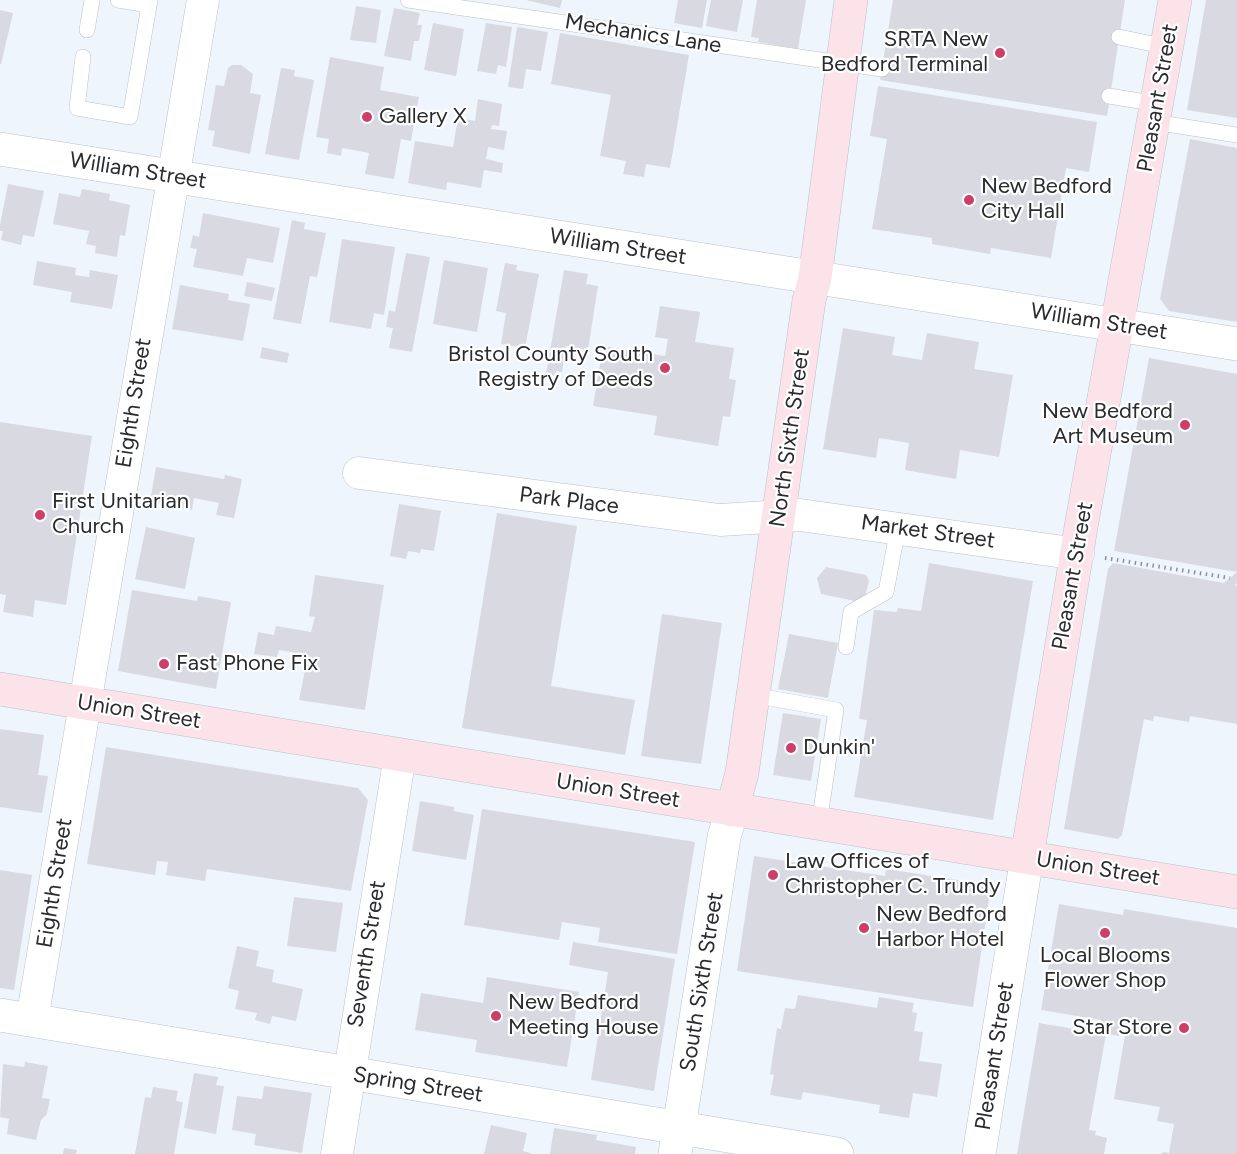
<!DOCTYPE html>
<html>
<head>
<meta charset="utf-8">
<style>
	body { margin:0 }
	canvas { display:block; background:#eff5fd }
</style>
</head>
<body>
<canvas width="1237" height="1154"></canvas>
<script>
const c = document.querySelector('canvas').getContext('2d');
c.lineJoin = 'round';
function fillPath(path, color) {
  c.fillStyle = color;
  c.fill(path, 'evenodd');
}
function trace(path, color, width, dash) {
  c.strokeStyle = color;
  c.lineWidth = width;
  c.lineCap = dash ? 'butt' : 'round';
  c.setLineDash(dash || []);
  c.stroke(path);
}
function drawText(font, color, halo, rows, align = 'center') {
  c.font = font + ' Figtree,sans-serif';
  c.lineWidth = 4.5;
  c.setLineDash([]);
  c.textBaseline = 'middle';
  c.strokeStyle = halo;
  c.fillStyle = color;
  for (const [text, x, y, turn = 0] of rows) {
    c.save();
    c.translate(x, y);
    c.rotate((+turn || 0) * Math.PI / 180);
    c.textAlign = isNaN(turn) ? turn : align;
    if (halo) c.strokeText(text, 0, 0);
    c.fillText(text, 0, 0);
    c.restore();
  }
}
fillPath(new Path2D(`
	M526 0H562L560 8Z
	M678 0H707L702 28 674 23Z
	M711 0H743L737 32 706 26Z
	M757 0H806L798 49 758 42 759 38 751 37Z
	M893 0H1125L1107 116 880 80Z
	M1206 0H1237V118L1187 110Z
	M356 6 381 10 376 43 350 40Z
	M394 8 420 13 417 25H422L419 41H414L411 61 384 56Z
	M0 10 13 13 1 64H0Z
	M433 23 464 29 456 76 424 70Z
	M486 23 512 27 506 67 498 65 496 74 477 71Z
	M517 27 548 32 541 71 526 69 523 89 508 87Z
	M560 33 689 55 670 168 646 164 644 177 623 174 626 161 600 156 611 95 551 84Z
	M330 57 384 67 380 90 419 97 411 141 401 139 394 179 365 174 369 153 342 148 341 156 327 153 329 139 316 137Z
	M232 65H241L253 74 250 93 261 95 250 154 212 146 215 131 208 130 216 85 224 86 228 68Z
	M281 68 295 70 294 76 314 80 299 160 265 154Z
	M878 86 1097 122 1089 172 1066 168 1051 258 991 248 990 254 932 244V238L872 229 887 139 870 136Z
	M478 99 502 104 499 126 492 125 491 129 507 131 504 150 488 147 486 159 503 163 502 173 484 170 481 188 447 182 446 190 408 183 415 141 453 147 458 118 475 121Z
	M1190 139 1237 148V322L1169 311 1160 299Z
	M8 184 44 191 34 237 23 235 21 245 1 240 3 231H0V225Z
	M82 189 110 194 109 200 130 205 125 236 120 235 117 257 95 253 96 246 86 244 89 231 53 224 59 193 80 197Z
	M203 213 280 228 273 263 247 258 243 276 193 267 197 249 190 248 193 235 199 237Z
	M292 220 305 223 304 229 326 233 317 277 310 276 301 324 273 319Z
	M342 239 395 247 384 315 374 313 371 329 329 322Z
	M406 253 430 257 412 352 389 348 393 328 386 327 389 310 395 312Z
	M444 260 488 268 477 332 433 324Z
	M37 261 76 268 75 275 89 277 90 270 118 275 112 309 70 302 72 292 33 285Z
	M505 263 517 265 516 270 539 274 525 348 501 344 506 313 496 311Z
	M564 270 588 274 586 284 598 286 588 350 566 346 562 372 556 371 555 376 546 374Z
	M247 282 275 288 272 301 244 296Z
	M180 285 229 294 228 300 250 304 243 341 172 329Z
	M660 306 700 312 695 342 734 348 729 379 736 380 730 417 723 416 718 446 654 435 657 416 593 406 603 346 665 356 668 339 655 337Z
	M843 328 895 337 892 355 922 360 927 333 979 342 974 369 1013 375 999 457 960 450 956 479 905 470 909 443 879 438 876 458 823 449Z
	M262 347 289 353 287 363 260 358Z
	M1149 358 1237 374V583L1235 585 1237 586V724L1190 716 1189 722 1154 716 1153 721 1144 719 1122 835 1118 839 1064 829 1108 569 1113 563 1224 583 1237 572 1114 551Z
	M0 422 92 436 66 605 35 600 33 617 3 612 6 595 0 594Z
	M156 467 224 479 225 475 242 479 234 518 216 515 219 503 194 498 192 510 150 502Z
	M399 504 441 511 434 551 421 549 420 553 408 551 406 559 390 556Z
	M497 513 577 526 551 686 635 700 625 755 462 728Z
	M146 527 195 538 185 589 135 579Z
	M929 563 1033 581 993 820 854 797 867 720 859 719 874 610 897 612 898 608 921 611Z
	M826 567 866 575 869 581 865 597 860 602 821 594 817 578Z
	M315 575 384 585 365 710 299 700 308 655 279 650 277 657 254 654 258 632 274 635 276 626 311 632 315 617 309 616Z
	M132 590 197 601 198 596 231 602 216 689 118 671Z
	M662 614 722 623 701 764 641 756Z
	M789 634 838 643 828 698 778 689Z
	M783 713 821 719 811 781 773 775Z
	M0 729 44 735 38 775 48 776 42 813 0 807Z
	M106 747 358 788 368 800 351 891 207 869 205 881 166 875 168 862 157 861 155 875 87 864Z
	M420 801 454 807V811L474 815 466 860 412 851Z
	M482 809 695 842 677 954 598 942 600 928 562 922 559 940 464 925Z
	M754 856 885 876 886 869 991 885 973 1007 737 971Z
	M0 870 32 875 14 990 0 988Z
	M294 897 343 903 336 952 287 946Z
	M1059 904 1123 915 1124 909 1237 928V1154H1162L1163 1152 1169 1153 1174 1124 1157 1121 1160 1107 1114 1099 1125 1035 1129 1036 1131 1023 1121 1022 1119 1036 1106 1034 1089 1130 1096 1131 1095 1135 1107 1138 1104 1154H1017L1039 1023 1098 1033 1101 1020 1041 1010Z
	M573 942 675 959 654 1091 591 1080 608 972 569 965Z
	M237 946 259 951 256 966 274 970 272 982 303 989 296 1021 272 1016 270 1024 255 1020 257 1013 235 1009 239 991 228 988Z
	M487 977 579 992 567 1067 475 1052 477 1040 415 1030 421 993 483 1003Z
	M798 995 877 1008 879 997 914 1003 912 1012 917 1013 914 1031 923 1032 919 1061 942 1064 937 1097 913 1093 909 1118 879 1113 880 1105 803 1092 801 1100 770 1095 774 1075 770 1074 777 1028 781 1029 785 1008 795 1009Z
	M25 1062 48 1066 42 1098 50 1099 47 1114 41 1120 36 1140 7 1134 9 1119 0 1117 3 1064 24 1067Z
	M194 1073 218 1077 216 1085 224 1086 216 1134 184 1128Z
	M264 1086 312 1093 302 1153 254 1145 256 1134 232 1130 237 1096 262 1099Z
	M153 1087 178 1091 176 1101 183 1102 174 1154H135L145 1097 151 1098Z
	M491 1125 527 1133 523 1151 533 1154H484Z
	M554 1128 597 1135 596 1140 636 1147 635 1154H550Z
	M64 1148 77 1150 76 1154H63Z`), '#d9d9e2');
const service = new Path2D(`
	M118 0 149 5
	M408 0 882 69
	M87 30 92 0
	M1119 37 1167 47
	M83 57 77 108 130 117 150 0
	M1109 96 1158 104
	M1154 122 1237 135
	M846 647 851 612 886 592 898 528
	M753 695 836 710 819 824`);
const minor = new Path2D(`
	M359 473 720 520 800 515 1078 554
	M32 1020 203 0
	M337 1154 400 755`);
const tertiary = new Path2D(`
	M0 149 1237 344
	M0 1015 837 1154
	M675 1154 724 837 732 810
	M979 1154 1027 857`);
const secondary = new Path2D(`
	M0 689 1237 892
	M732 810 742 773 809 300 815 278 851 0
	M1027 857 1081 527 1175 0`);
trace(service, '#bbc0c7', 16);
trace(minor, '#bbc0c7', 33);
trace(tertiary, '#bbc0c7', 34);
trace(secondary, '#bbc0c7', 34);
trace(new Path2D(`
	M1105 558 1230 578`), '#8d9297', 4, [1.5, 4.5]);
trace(service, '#fff', 15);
trace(minor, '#fff', 32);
trace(tertiary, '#fff', 33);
trace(secondary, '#fbe3e9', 33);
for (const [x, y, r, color] of [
	[1000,53,6,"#cd3f69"],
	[367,117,6,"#cd3f69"],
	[969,200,6,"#cd3f69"],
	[665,368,6,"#cd3f69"],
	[1185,425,6,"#cd3f69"],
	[40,515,6,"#cd3f69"],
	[164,664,6,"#cd3f69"],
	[791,748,6,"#cd3f69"],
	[773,875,6,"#cd3f69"],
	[864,928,6,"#cd3f69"],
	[1105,933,6,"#cd3f69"],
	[496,1016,6,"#cd3f69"],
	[1184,1028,6,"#cd3f69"]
]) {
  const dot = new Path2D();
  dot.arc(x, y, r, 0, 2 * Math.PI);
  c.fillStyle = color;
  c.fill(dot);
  trace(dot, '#fff', 2);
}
drawText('22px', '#292b2e', '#fff', [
	["Mechanics Lane",643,34,9],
	["Pleasant Street",1158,98,-80],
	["William Street",138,171,9],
	["William Street",618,247,9],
	["William Street",1099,322,9],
	["Eighth Street",134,403,-81],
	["North Sixth Street",790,438,-82],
	["Park Place",569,501,7],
	["Market Street",928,532,8],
	["Pleasant Street",1073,576,-80],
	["Union Street",139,712,9],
	["Union Street",618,791,9],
	["Union Street",1098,869,9],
	["Eighth Street",55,883,-81],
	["Seventh Street",367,954,-81],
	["South Sixth Street",702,982,-81],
	["Pleasant Street",995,1056,-81],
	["Spring Street",418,1085,9]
]);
drawText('22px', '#292b2e', '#fff', [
	["SRTA New",988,40,"right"],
	["Bedford Terminal",988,65,"right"],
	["Gallery X",379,117],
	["New Bedford",981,187],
	["City Hall",981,212],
	["Bristol County South",653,355,"right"],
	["Registry of Deeds",653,380,"right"],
	["New Bedford",1173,412,"right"],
	["Art Museum",1173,437,"right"],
	["First Unitarian",52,502],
	["Church",52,527],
	["Fast Phone Fix",176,664],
	["Dunkin'",803,748],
	["Law Offices of",785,862],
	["Christopher C. Trundy",785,887],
	["New Bedford",876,915],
	["Harbor Hotel",876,940],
	["Local Blooms",1105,956,"center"],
	["Flower Shop",1105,981,"center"],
	["New Bedford",508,1003],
	["Meeting House",508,1028],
	["Star Store",1172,1028,"right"]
], 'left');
</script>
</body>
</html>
